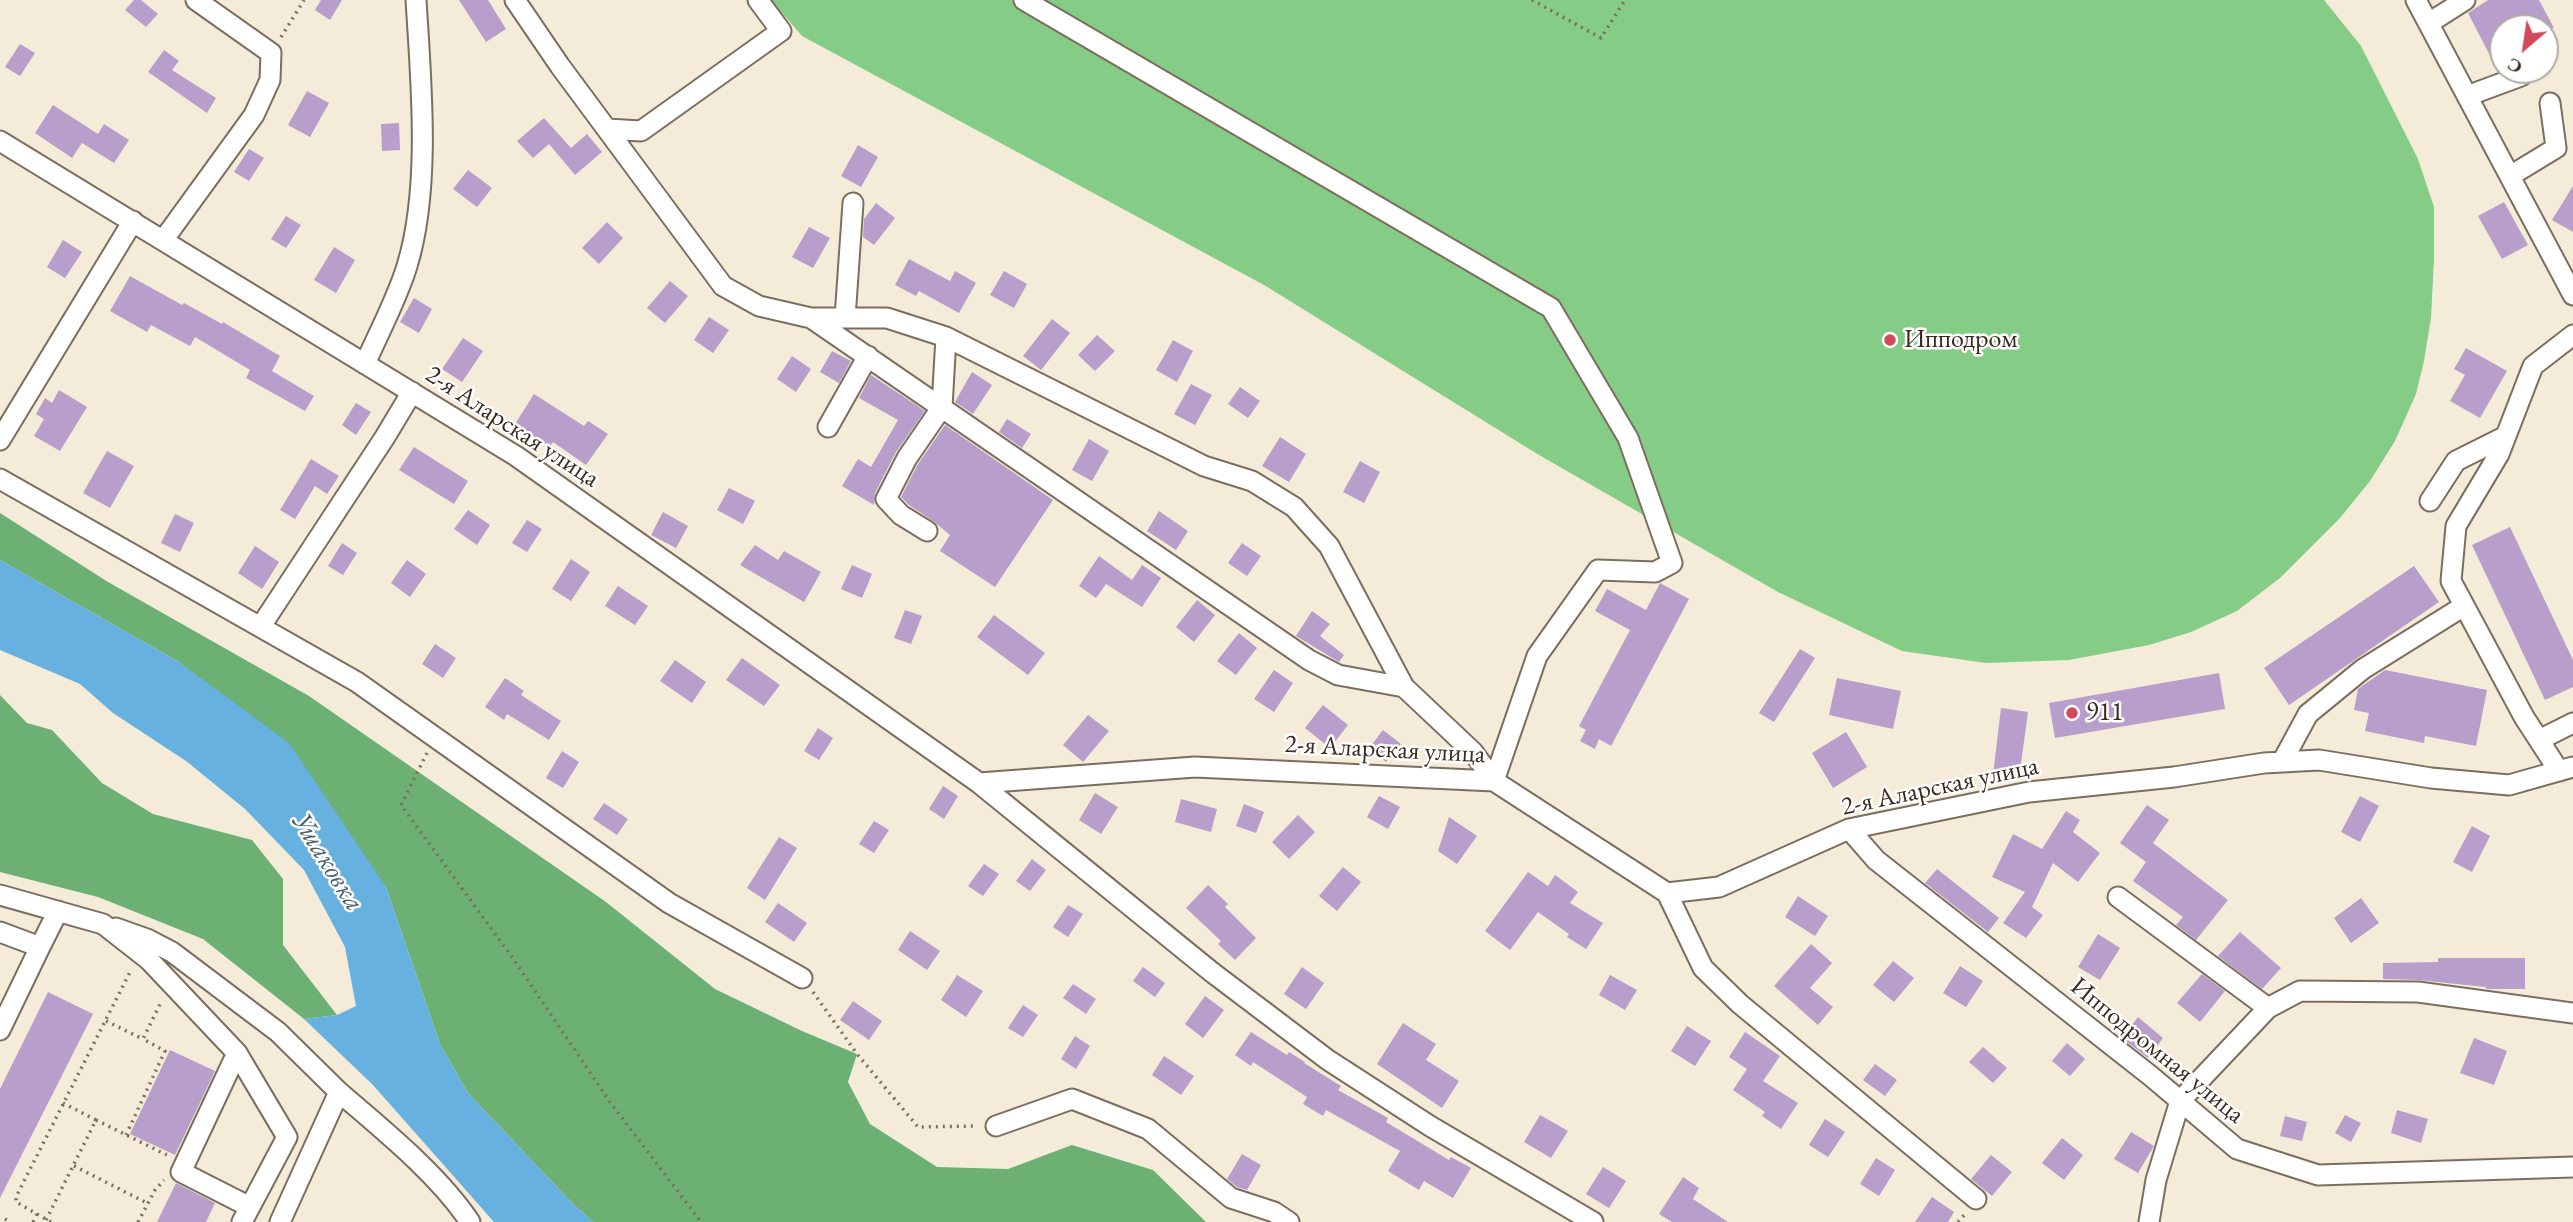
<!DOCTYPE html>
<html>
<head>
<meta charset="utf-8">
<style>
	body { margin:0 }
	#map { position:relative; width:2573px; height:1222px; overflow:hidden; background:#f4ecd8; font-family:"EB Garamond",serif }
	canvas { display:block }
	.north { position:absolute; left:2489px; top:14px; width:70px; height:70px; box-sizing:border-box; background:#fff; border:2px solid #b1aaa5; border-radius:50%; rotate:209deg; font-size:19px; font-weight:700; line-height:28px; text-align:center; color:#3b2a1e }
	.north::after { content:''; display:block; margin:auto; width:24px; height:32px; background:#d1495b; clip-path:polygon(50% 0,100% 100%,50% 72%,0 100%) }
</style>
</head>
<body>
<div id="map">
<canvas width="2573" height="1222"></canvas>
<div class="north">С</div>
</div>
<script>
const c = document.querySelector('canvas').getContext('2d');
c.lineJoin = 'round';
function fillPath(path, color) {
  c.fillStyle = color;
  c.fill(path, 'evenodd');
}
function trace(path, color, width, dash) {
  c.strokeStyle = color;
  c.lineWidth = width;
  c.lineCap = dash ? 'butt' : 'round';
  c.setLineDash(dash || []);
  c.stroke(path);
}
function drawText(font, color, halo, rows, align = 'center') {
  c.font = font + ' "EB Garamond",serif';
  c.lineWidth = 5;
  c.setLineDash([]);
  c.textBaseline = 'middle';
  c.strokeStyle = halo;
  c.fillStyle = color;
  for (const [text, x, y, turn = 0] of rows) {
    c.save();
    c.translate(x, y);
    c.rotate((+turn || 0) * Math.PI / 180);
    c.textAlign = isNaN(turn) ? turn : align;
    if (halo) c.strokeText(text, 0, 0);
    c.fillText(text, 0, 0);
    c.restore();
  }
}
fillPath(new Path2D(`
	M771 0H2324L2361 46 2418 159 2434 207V259L2431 318 2424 361 2416 394 2395 441 2370 481 2340 518 2280 578 2237 611 2191 632 2149 645 2069 660 1986 663 1902 651 1778 592 1539 455 1264 285 802 36Z`), '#85cc87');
fillPath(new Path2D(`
	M0 513 108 582 309 696 606 902 715 989 802 1031 857 1054 848 1082 870 1124 937 1167 1008 1169 1072 1145 1153 1170 1206 1222H593L572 1203 468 1093 440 1044 386 887 179 662 0 560Z
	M0 695 27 723 52 730 102 783 153 814 252 840 283 879V945L337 1015 304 1019 203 939 98 897 0 872Z`), '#6cb074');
fillPath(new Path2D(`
	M0 560 179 662 289 743 386 887 440 1044 468 1093 572 1203 593 1222H494L373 1085 304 1019 337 1015 356 1006 345 947 304 870 245 809 186 761 113 713 80 684 0 650Z`), '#66b1df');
fillPath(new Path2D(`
	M134 0H141L158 14 146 27 125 10Z
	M321 0H342L330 20 315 10Z
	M459 0H488L506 29 486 42Z
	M2488 0H2539L2554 28H2503V70L2498 71 2468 13Z
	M20 44 35 53 20 76 5 67Z
	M164 50 179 61 172 70 216 98 207 113 148 72Z
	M307 91 329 103 310 137 288 125Z
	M53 105 98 134 104 124 129 140 114 163 82 143 72 158 35 133Z
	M544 118 571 148 587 134 602 152 575 175 549 144 533 158 517 141Z
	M399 123 400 150 382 151 381 124Z
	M858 145 878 157 861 187 841 176Z
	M249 149 264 158 249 181 234 172Z
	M468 170 492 188 477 207 453 189Z
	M2573 186V232L2552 220Z
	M2504 202 2528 245 2502 259 2478 216Z
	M876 203 895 218 874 245 863 237 864 219Z
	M286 216 301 225 286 248 271 239Z
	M607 222 623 238 599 264 582 248Z
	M809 227 830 238 813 268 792 257Z
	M63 240 82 252 65 278 47 267Z
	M334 247 355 260 336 293 314 280Z
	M909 259 950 281 955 271 976 283 959 313 919 291 916 296 895 285Z
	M1004 271 1027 284 1014 308 990 295Z
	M130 276 182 305 184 303 222 324 223 322 280 356 272 371 314 396 305 411 246 378 250 370 195 337 190 346 151 325 147 332 110 311Z
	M670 281 688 296 665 323 647 308Z
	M414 298 432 309 419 333 400 322Z
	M709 317 729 330 713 353 694 340Z
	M1052 319 1070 333 1041 370 1023 356Z
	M1097 335 1115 351 1095 371 1078 355Z
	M463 338 483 351 462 382 442 369Z
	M1173 340 1193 351 1177 382 1156 370Z
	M2466 348 2507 371 2480 418 2450 401 2465 375 2454 369Z
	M832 351 851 361 839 383 820 372Z
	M792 356 811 369 796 392 777 379Z
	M972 372 992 385 973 414 955 402Z
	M871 375 925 411 896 452 875 493 874 505 842 486 858 459 871 467 898 420 859 398Z
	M1191 384 1212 395 1195 425 1174 414Z
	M1240 387 1260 401 1248 418 1228 404Z
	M59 390 87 407 60 451 34 436 44 419 36 414 45 398 52 403Z
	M534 394 584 426 588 421 608 434 586 465 553 442 550 447 515 424Z
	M356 403 371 412 356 435 342 425Z
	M1007 419 1031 434 1022 448 999 432Z
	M945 425 1053 500 995 587 940 551 950 535 933 521 909 505 901 497 918 464Z
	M1280 437 1306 454 1289 482 1262 466Z
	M1089 439 1109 451 1092 481 1072 470Z
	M414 447 468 481 454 504 399 470Z
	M107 451 134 466 110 508 83 493Z
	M311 459 339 476 327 494 315 486 295 519 280 510Z
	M1360 461 1380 472 1364 503 1343 492Z
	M729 488 755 501 743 524 717 510Z
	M468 510 490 525 477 545 454 529Z
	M1159 511 1188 531 1176 550 1147 531Z
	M663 512 688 526 676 548 651 535Z
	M175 514 194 523 180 552 161 543Z
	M527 520 542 529 527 552 512 543Z
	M2510 527 2573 660V687L2545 700 2472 545Z
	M342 543 357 553 343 575 328 566Z
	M1242 543 1261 556 1247 576 1228 563Z
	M755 545 778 560 784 551 821 572 804 602 740 565Z
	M255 546 279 562 262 589 238 573Z
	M1099 556 1132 580 1142 565 1161 578 1142 607 1106 584 1096 598 1079 586Z
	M571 559 590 572 571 601 552 589Z
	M407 560 426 574 410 597 391 583Z
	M852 565 872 574 862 598 841 589Z
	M2414 566 2439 602 2289 705 2264 668Z
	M1660 583 1689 599 1611 746 1599 739 1595 749 1580 741 1586 730 1579 726 1630 630 1595 611 1607 589 1646 610Z
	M618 586 648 606 635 625 605 606Z
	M1197 600 1215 615 1194 642 1176 627Z
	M905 610 922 616 911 644 894 638Z
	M1312 611 1330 624 1320 636 1344 655 1339 662 1296 636Z
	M994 615 1045 653 1028 675 977 637Z
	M1239 633 1257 648 1236 675 1217 661Z
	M435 644 456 658 443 678 422 664Z
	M1800 649 1815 658 1774 722 1759 713Z
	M742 658 780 685 764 706 726 680Z
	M675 660 706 682 692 703 660 681Z
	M1274 670 1293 683 1274 712 1254 699Z
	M2385 670 2487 690 2476 746 2425 736 2424 743 2365 731 2369 713 2354 710 2358 689Z
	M2219 673 2225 709 2055 738 2049 703Z
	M505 678 524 691 521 695 561 721 549 740 507 714 504 720 485 707Z
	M1837 678 1901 691 1893 729 1829 715Z
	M1323 705 1348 725 1330 748 1305 728Z
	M2001 708 2028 712 2019 778 1993 775Z
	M1088 715 1109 731 1083 762 1063 745Z
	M818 728 833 738 819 760 804 751Z
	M1383 730 1401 744 1386 762 1369 748Z
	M1846 732 1867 767 1833 788 1812 753Z
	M562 751 579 762 563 788 546 778Z
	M943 786 958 796 944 819 929 809Z
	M1095 793 1118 807 1101 834 1079 820Z
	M1379 796 1400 807 1388 829 1367 817Z
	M2360 796 2379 806 2360 842 2341 832Z
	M1181 799 1217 809 1211 832 1175 822Z
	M604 803 628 819 617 835 593 819Z
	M1244 804 1264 812 1256 833 1236 826Z
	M2147 805 2169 820 2153 843 2228 900 2196 940 2176 925 2183 917 2133 881 2146 862 2120 843Z
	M2066 811 2080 820 2073 832 2100 853 2078 882 2053 863 2032 907 2043 915 2026 938 2003 923 2025 892 1992 877 2013 834 2042 849Z
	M1298 815 1315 832 1289 859 1272 842Z
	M1449 817 1477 836 1457 864 1438 851Z
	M874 821 889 830 874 853 859 844Z
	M2472 826 2490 836 2472 872 2453 862Z
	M779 837 797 848 765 900 747 888Z
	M1032 859 1046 870 1030 891 1016 881Z
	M984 864 999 874 983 896 968 886Z
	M1343 867 1361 882 1337 911 1319 896Z
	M1937 869 1999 918 1988 932 1925 883Z
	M1528 872 1548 886 1555 875 1578 892 1570 903 1603 923 1586 949 1567 937 1569 934 1538 912 1510 950 1485 931Z
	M1208 885 1228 904 1225 907 1256 938 1235 960 1218 944 1221 941 1186 908Z
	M1798 896 1828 916 1815 936 1785 917Z
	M2361 898 2379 923 2351 943 2334 918Z
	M778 903 807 923 794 942 765 922Z
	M1068 905 1083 914 1068 937 1053 927Z
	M910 931 940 951 927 970 898 950Z
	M2240 932 2281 968 2262 989 2218 956Z
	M2098 934 2120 948 2100 980 2078 967Z
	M1811 944 1832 963 1810 988 1833 1007 1818 1025 1774 986Z
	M2438 958H2525V989H2487L2485 987 2419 980 2383 979V963L2438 962Z
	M1893 961 1914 978 1894 1002 1873 985Z
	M1960 966 1983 981 1966 1007 1943 993Z
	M1143 967 1165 983 1155 997 1133 981Z
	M1302 967 1324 983 1306 1009 1284 994Z
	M2202 974 2225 991 2200 1022 2177 1003Z
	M957 975 983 991 966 1017 941 1000Z
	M1610 975 1637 990 1625 1010 1599 995Z
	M1073 984 1096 999 1086 1014 1063 998Z
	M48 992 93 1014 0 1198V1089Z
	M1205 996 1224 1010 1203 1038 1185 1024Z
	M853 1001 882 1021 869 1040 840 1020Z
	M1023 1005 1038 1015 1023 1037 1008 1028Z
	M2138 1017 2163 1038 2148 1058 2122 1038Z
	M1403 1023 1436 1044 1426 1060 1459 1081 1442 1108 1377 1064Z
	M1687 1026 1711 1041 1695 1066 1671 1051Z
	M1251 1032 1287 1055 1289 1052 1305 1062 1304 1063 1341 1086 1338 1090 1388 1118 1386 1122 1449 1160 1451 1157 1471 1168 1453 1198 1424 1181 1419 1190 1388 1171 1400 1151 1326 1110 1323 1116 1303 1104 1307 1097 1253 1062 1251 1066 1235 1055Z
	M1745 1032 1780 1056 1763 1081 1798 1103 1781 1129 1762 1116 1765 1112 1733 1090 1747 1069 1729 1057Z
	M1075 1036 1090 1046 1076 1069 1061 1059Z
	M2474 1038 2507 1051 2494 1085 2460 1073Z
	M2067 1043 2085 1059 2070 1076 2052 1061Z
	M1983 1047 2007 1068 1993 1083 1969 1062Z
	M170 1050 215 1071 175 1155 130 1134Z
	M1164 1056 1194 1076 1181 1095 1152 1075Z
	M1875 1064 1897 1080 1885 1096 1863 1080Z
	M2397 1110 2428 1119 2421 1143 2391 1133Z
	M1540 1115 1568 1131 1551 1158 1524 1142Z
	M2345 1115 2361 1123 2351 1142 2335 1133Z
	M2285 1116 2307 1122 2302 1141 2280 1136Z
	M1825 1119 1845 1132 1828 1157 1809 1145Z
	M2131 1132 2154 1146 2138 1173 2114 1159Z
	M2062 1138 2083 1155 2064 1180 2042 1163Z
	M1242 1154 1261 1165 1247 1190 1237 1187 1227 1179Z
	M1991 1155 2012 1172 1992 1196 1971 1179Z
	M1876 1158 1895 1170 1879 1196 1860 1184Z
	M1603 1167 1626 1181 1609 1208 1586 1194Z
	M1683 1177 1699 1188 1693 1199 1728 1222H1672L1659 1214Z
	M176 1183 215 1203 206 1222H157Z
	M1932 1197 1954 1212 1948 1222H1915Z`), '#b79ecb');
const minor = new Path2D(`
	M515 0 560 66 723 286 759 306 811 318 1309 660 1338 675 1404 687
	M1024 0 1551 308 1628 438 1672 563 1655 572 1598 570 1537 656 1494 781
	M2416 0 2573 295
	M2429 23 2465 0
	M2467 96 2521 76
	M607 129 641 131 781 31 758 0
	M0 141 516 456 979 783 1213 973 1328 1060 1430 1126 1593 1222
	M2510 176 2556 148 2550 103
	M164 239 254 115 270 80 271 53 196 0
	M811 318H887L946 337 1204 466 1252 481 1294 507 1329 546 1404 687 1473 752 1494 781
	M845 318 853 203
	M365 364C379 332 397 299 407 266 431 188 421 81 416 0
	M828 427 868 356
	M0 440 133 221
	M0 479 357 682 669 903 802 978
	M2430 501 2456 461 2506 436
	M927 531 901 515 886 499 907 458 942 407 946 337
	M261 626 385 437 412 392
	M2539 740 2573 723
	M2282 762 2308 714 2363 669 2464 606
	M2559 771 2524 717 2451 581 2456 526 2499 454 2533 366 2573 335
	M979 783 1195 767 1494 781 1667 893 1719 887 1849 829 2029 792 2174 777 2264 763 2319 760 2431 778 2509 785 2573 767
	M1849 829 1876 860 2152 1077 2237 1149 2318 1175 2573 1167
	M1667 893 1703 968 1740 1004 1976 1199
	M0 895 103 924 149 960 237 1053 287 1137 242 1222
	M2118 897 2268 1008
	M116 928 147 939 172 952 278 1032 339 1092 280 1222
	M0 932 40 947 0 1030
	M40 947 58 911
	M237 1053 181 1172 250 1207
	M339 1092C383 1130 438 1174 470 1222
	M996 1126 1072 1099 1148 1129 1231 1198 1274 1212 1289 1222
	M2149 1222 2156 1180 2180 1101 2268 1008 2300 991 2418 992 2573 1013`);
trace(minor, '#7c6e5f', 23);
trace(new Path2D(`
	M1532 0 1601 38 1625 0
	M281 37 304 0
	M427 753 401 805 512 957 610 1102 701 1222
	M813 992 857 1054 918 1127 977 1126
	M106 1021 143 1039
	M96 1120 169 1156
	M126 1135 165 1051 143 1039 161 1002
	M74 1166 147 1203
	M37 1214 51 1222
	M5 1219 11 1222
	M46 1220 96 1120 63 1103
	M33 1222 37 1214 16 1202V1197L131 970
	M138 1222 155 1190 164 1180
	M1958 1222 1966 1213`), '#7c6e5f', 3.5, [2, 5]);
trace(minor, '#fff', 19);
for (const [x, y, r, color] of [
	[1890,340,7,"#d1495b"],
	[2072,713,7,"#d1495b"]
]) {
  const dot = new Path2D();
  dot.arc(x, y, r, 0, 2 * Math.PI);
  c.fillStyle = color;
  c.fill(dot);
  trace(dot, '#fff', 2.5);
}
drawText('26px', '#3b2a1e', '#fff', [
	["Ипподром",1904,340],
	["911",2086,713]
], 'left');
drawText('26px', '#3b2a1e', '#fff', [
	["2-я Аларская улица",512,427,33],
	["2-я Аларская улица",1385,750,3],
	["2-я Аларская улица",1940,787,-12],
	["Ипподромная улица",2157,1051,39]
]);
drawText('italic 28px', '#4c606b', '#fff', [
	["Ушаковка",327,862,58]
]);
</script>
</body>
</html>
